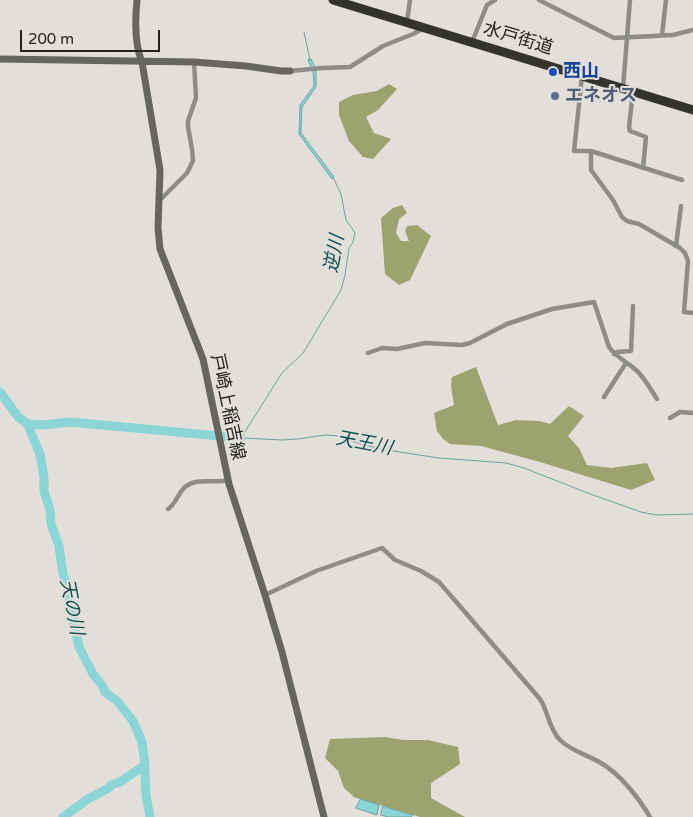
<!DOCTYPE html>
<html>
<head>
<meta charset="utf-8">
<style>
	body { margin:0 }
	#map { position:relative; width:693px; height:817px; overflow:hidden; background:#e2dfda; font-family:"Varela Round",sans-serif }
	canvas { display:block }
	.scale { position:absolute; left:20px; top:30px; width:140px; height:22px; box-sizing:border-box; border:2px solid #232221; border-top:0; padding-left:6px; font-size:15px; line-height:18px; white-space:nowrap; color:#232221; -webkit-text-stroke:4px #e2dfda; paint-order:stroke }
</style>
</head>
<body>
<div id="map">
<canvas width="693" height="817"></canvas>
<div class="scale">200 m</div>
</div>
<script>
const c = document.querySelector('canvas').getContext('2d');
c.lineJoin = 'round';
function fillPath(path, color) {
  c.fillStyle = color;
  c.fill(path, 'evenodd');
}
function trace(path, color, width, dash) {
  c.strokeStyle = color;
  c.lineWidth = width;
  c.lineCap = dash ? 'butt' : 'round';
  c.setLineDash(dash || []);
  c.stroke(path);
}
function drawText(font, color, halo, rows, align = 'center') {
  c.font = font + ' "Varela Round","Noto Sans JP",sans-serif';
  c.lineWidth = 4;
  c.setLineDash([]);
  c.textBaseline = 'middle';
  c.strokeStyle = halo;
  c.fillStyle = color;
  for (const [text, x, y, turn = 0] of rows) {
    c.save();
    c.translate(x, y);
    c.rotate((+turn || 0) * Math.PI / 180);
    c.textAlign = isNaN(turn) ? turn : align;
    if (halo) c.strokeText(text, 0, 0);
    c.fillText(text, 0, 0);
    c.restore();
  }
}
fillPath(new Path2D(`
	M389 84 397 89 378 110 366 117 374 133 391 139 373 159 363 157 349 141 339 115V102L353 95 377 91Z
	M402 205 407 213 399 219 396 233 401 241H409L405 231 407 226 417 225 431 236 410 280 399 285 385 274 381 218 393 208Z
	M476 367 498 425 516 420 540 421 550 424 569 406 584 416 568 436 579 448 587 465 611 468 647 463 655 480 631 490 540 462 481 446 450 444 443 439 437 431 434 413 454 405 451 386 452 377Z
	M384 737 404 740H428L458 747 460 764 431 783V798L465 817H420L354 797 344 788 338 771 325 758 330 739Z`), '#9ca36f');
const water = new Path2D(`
	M311 59 314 65 316 71V87L302 107 301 133 334 177 332 179 299 134 300 105 314 86 313 71 308 60Z
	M361 799 379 805 377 815 356 808Z
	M383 806 412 815H413L411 817H388L381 815Z`);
fillPath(water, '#8cd5d6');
trace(water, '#6c9fa0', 1);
trace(new Path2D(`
	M304 32 310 60
	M333 177 341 194 346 220 355 233 353 242 349 248 345 275 341 290 303 353 282 373 241 438 282 440 298 439 325 435 340 436 350 441 380 449 439 458 506 463 524 468 593 495 641 512 656 515 693 514`), '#6c9fa0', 1);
trace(new Path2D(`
	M0 392 18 417 27 423 40 454 44 478V491L50 510 51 524 59 546 63 574 66 582 69 592V608L72 614 79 647 93 674 102 685 105 692 117 701 133 721 142 742 145 765V777L146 796 150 817
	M27 424 43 425 70 422 241 438
	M63 817 88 799 109 788 111 785 120 782 145 765`), '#8cd5d6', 9);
trace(new Path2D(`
	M539 0 614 38 673 35 693 30
	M407 22 410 0
	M662 35 666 0
	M472 42 487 5 495 0
	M290 71 322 68 350 67 383 46 413 34 424 28
	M582 76 574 151H591L682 180
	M623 88 630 0
	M633 91 629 127 630 131 646 137 643 168
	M591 151V170L613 200 622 217 627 221 639 224 680 248 685 253 688 261 684 312 693 313
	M160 200 187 173 193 161 192 149 188 127V121L196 98 194 62
	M676 246 681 206
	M368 353 382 348 397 349 425 343 462 345 470 343 507 324 552 309 594 302 609 347C616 357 627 362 636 370 645 378 651 390 657 399
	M614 354 617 352 631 351 633 306
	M604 397 626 363
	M670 418 680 412 693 413
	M168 509C176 504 178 493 185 487 197 477 214 484 228 480
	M265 595 316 571 382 548 395 560 421 571 439 582 540 699C548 711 549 729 560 740 571 751 588 755 601 763 620 774 639 798 650 817`), '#8e8c8b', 4.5);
trace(new Path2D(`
	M137 0C135 20 134 43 142 62L160 170 158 228 160 249 203 359 229 484 265 595 282 652 324 817
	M0 59 194 62 246 66 281 71H290`), '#676562', 7);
trace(new Path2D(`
	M333 0 693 110`), '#35332f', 9);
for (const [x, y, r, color] of [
	[553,72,5,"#1a4fb4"],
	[555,96,5,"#5c6f8a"]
]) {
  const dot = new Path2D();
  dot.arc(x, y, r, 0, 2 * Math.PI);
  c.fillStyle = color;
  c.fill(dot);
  trace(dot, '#e2dfda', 2);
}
drawText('18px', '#232221', '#e2dfda', [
	["水戸街道",518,39,17],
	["戸崎上稲吉線",227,407,78]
]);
drawText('bold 18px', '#164399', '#e2dfda', [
	["西山",563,72]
], 'left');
drawText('bold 18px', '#4e5e75', '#e2dfda', [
	["エネオス",565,96]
], 'left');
drawText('italic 19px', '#115153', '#e2dfda', [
	["逆川",335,254,-80],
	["天王川",364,444,11],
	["天の川",71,607,79]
]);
</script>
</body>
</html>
